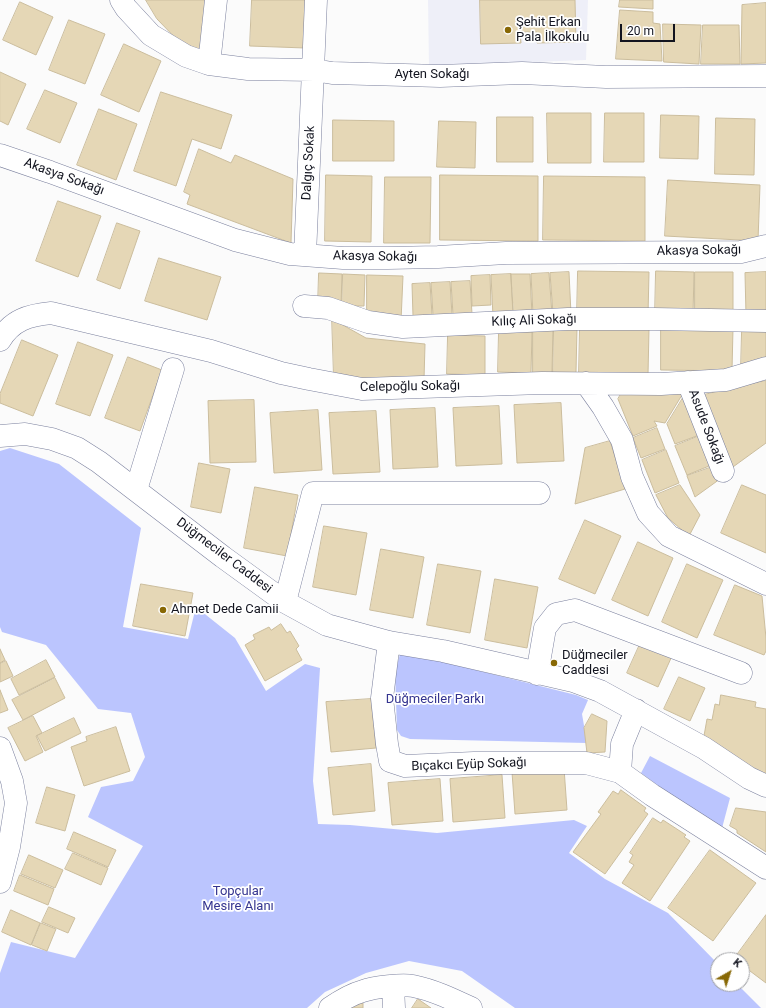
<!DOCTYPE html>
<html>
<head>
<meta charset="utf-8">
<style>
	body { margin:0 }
	#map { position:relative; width:766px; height:1008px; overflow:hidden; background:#fbfbfb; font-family:Roboto,sans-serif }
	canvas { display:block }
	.north { position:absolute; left:710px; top:952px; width:40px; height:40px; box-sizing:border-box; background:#fff; border:1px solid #a0a1a5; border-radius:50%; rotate:39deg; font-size:11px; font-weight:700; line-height:16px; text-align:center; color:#12141f }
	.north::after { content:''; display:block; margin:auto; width:14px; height:18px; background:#886805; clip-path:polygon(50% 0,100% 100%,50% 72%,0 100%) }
	.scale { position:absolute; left:620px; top:24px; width:55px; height:18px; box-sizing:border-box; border:2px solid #12141f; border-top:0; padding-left:5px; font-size:12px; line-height:14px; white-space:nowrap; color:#12141f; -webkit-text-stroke:3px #fff; paint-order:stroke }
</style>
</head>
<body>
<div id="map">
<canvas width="766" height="1008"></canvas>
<div class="north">K</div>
<div class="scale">20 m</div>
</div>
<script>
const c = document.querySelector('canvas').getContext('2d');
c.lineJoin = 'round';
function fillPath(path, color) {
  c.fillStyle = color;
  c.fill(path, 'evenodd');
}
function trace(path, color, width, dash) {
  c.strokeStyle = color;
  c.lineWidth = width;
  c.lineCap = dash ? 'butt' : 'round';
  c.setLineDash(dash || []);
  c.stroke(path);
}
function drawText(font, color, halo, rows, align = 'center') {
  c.font = font + ' Roboto,sans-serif';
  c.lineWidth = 3.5;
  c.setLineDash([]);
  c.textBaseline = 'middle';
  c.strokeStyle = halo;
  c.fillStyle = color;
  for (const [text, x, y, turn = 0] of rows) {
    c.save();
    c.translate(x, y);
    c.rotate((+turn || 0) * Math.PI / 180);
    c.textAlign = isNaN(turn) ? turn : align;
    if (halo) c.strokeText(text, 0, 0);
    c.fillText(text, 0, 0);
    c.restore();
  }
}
fillPath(new Path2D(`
	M428 0H588L586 60 429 66Z`), '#eeeff8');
fillPath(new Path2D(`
	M10 448 59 464 141 528 123 627 188 639 196 607 235 638 266 691 305 664 320 668 313 781 318 824 350 825 437 833 574 820 587 826 569 853 605 879 668 913 718 964V984H737L761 1008H515L462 971 409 961 366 973 325 992 307 1008H0V973L11 942 75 958 143 846 88 817 101 787 133 781 145 757 131 713 98 709 46 645 2 632 0 627V451Z
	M404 652 576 695 588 700 582 714 587 743 410 739 401 736 397 730 395 673 400 654Z
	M650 756 730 798 721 832 641 773Z`), '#bbc5fe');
const building = new Path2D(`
	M146 0H214L209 52 187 50 157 19Z
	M252 0H306L305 48 250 46Z
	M480 0H575L576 42 537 43V32H520L521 43 481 44Z
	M620 0H653V9L619 7Z
	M20 2 53 17 36 55 3 40Z
	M766 3V63L741 64 742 5Z
	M620 10 653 12V23L660 24 662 61 616 59Z
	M69 20 105 34 85 84 49 70Z
	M663 24 701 25 699 64 664 62Z
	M703 25H739L740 64H701Z
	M124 44 161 61 139 112 101 95Z
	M0 72 26 84 8 125 0 121Z
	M45 90 77 103 60 143 27 129Z
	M161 92 232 115 221 149 192 139 176 186 134 171Z
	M99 109 137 124 116 180 77 165Z
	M547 113H591V163H548Z
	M605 113H644V162H604Z
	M661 115 699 116 698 159 660 158Z
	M497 117H533V162H497Z
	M716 118 755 119 754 175 715 174Z
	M333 120 394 121V161H333Z
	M439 121 476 122 475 168 437 167Z
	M199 149 231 163 235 155 293 179 291 243 187 204 190 195 184 192Z
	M326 175 372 176 371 242 325 241Z
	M440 175 538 176V241L440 240Z
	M544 176 645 177V241L543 240Z
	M385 177H431L430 243H384Z
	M668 180 760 185 758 241 665 236Z
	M58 201 101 216 78 277 36 261Z
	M117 223 140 231 120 289 97 280Z
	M159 258 221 277 207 320 145 301Z
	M578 271 649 272 648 316 577 315Z
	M656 271 694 272 693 316 655 315Z
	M569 272 571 314H553L550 273Z
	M695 272H733V316H695Z
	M766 272V315H746L745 273Z
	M319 273 342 274 341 306 318 305Z
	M549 273 552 314 533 315 531 274Z
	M343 274 365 275 364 306H342Z
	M511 274 513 316 493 317 491 275Z
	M511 274H530L532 315 514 316Z
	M367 275 403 276 401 321 367 316Z
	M490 275 491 305 472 306 471 276Z
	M470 281 472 314 453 315 451 282Z
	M450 282 452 315H433L431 283Z
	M430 283 432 315 413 316 412 284Z
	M332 319 366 338 425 344 424 380 334 378Z
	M533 327H553L552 373H533Z
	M554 327H577L576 373H553Z
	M580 327 649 329 648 375 579 373Z
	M661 327 733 328 732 371 661 370Z
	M499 331 532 332 531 373 498 372Z
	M742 331H766V364L741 368Z
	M448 335 485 336V375L447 374Z
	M22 340 58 355 33 416 0 403V394Z
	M78 342 113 355 90 416 56 404Z
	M128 357 162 370 140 431 105 418Z
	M766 381V443L726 472 699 396Z
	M624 389 685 390 665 423 654 421 657 426 633 436 618 399Z
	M687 391 702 434 675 444 667 424Z
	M254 400 256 462 210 463 208 401Z
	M561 403 564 461 517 463 514 405Z
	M499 406 502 464 456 466 453 408Z
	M435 408 438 467 393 469 390 410Z
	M318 410 322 470 274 473 270 413Z
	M376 411 380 472 333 474 329 413Z
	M657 428 665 449 641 458 633 438Z
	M702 435 714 464 687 475 675 446Z
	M610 441 625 489 575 504 585 448Z
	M666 450 679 483 655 493 642 460Z
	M199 463 230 469 221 513 191 507Z
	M715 466 720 479 695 497 687 476Z
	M680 485 700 515 689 536 668 518 656 495Z
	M742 485 766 495V553L721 533Z
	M255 487 298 495 287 556 244 548Z
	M585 520 621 536 595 594 559 579Z
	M324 526 367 533 356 595 313 587Z
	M638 542 673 558 648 616 612 600Z
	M381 549 424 557 413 618 370 610Z
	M438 564 481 571 470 633 427 625Z
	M687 564 723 580 697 638 662 622Z
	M495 579 538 587 527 648 485 640Z
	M141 584 193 593 185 636 133 626Z
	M735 585 762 596 766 638V651L764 655 714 635Z
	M281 624 287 633 290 631 299 646 296 649 302 660 265 681 245 645 255 639 253 635 269 627 271 630Z
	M641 642 672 656 658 687 627 673Z
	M0 649 5 660 0 663Z
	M46 660 55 677 19 695 11 679Z
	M6 661 13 676 0 682V664Z
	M679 677 705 688 690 721 664 709Z
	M55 678 65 698 23 720 12 700Z
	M0 690 8 710 0 713Z
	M721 695 756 702 755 707 766 709V776L702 747 707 719 712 720 715 704 719 705Z
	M371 699 376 748 331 752 326 702Z
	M592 714 607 721 605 752 587 753 584 728Z
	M33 716 42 733 36 736 43 752 25 761 8 728Z
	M74 718 81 733 45 751 37 736Z
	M116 727 130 771 84 786 71 747 87 741 86 737Z
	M371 764 375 811 333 815 328 768Z
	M564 768 567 810 515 814 512 772Z
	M502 775 505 818 453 822 450 779Z
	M440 779 443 821 392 825 388 783Z
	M47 787 75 795 65 831 36 823Z
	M621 790 646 808 644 811 648 814 605 874 573 852 601 814 598 812 613 791 618 794Z
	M736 808 766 812V852L737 833V830L730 826Z
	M653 818 661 823 663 820 686 835 684 837 690 841 650 901 622 883 634 865 629 862 633 855 630 853Z
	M74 832 116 850 108 867 67 849Z
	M710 850 756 883 713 941 668 908Z
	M73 853 108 868 101 885 65 869Z
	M29 855 63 870 55 888 21 874Z
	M20 875 54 889 48 905 14 891Z
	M49 907 75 918 68 933 42 922Z
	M11 910 40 923 31 945 2 932Z
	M766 915V983L742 965V960H736L734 959Z
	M41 923 56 929 47 951 32 945Z
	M418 999 431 1008H412Z
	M344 1003H363V1008H344Z`);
fillPath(building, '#e5d7b6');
trace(building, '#cbbd9d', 1);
const minor = new Path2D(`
	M121 0 126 8 151 35 186 56 209 64 248 69 314 70 332 73 440 76 522 73 606 77 766 76
	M209 64 216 0
	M0 155 50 172 235 240 290 254 343 258H388L438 257 506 253 741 252 766 246
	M305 255 316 0
	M304 306 328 308 368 322 403 327 568 319H654L766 321
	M0 340C12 320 29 315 51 313L211 351 281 373 309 379 362 389 542 383 661 384 726 380 766 368
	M688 382 723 471
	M586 383 603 407 622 440 632 477 648 513 669 536 766 584
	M0 436 25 434 52 439 77 448 99 462 223 557 285 602 327 625 389 642 443 651 573 681 600 691 704 748 749 778 766 786
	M136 490 173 369
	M285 602 313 493H539
	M389 642 382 698 387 744 390 761 405 766 474 763H586L620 772
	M537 674 545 628 556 614 575 610 741 673
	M636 710 622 744 620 772 652 795 766 868
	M0 748 12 781 16 803 9 847 0 882
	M393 986 394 1008
	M330 1008C340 1001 352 994 363 991 374 987 402 984 413 986 433 990 452 999 471 1008`);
trace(minor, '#7b809e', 23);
trace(minor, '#fff', 22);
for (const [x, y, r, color] of [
	[508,30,4,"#886805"],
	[163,610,4,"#886805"],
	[554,663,4,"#886805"]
]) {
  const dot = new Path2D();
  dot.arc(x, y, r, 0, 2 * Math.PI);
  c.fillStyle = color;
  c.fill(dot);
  trace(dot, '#fff', 1.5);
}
drawText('13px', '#12141f', '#fff', [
	["Şehit Erkan",516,23],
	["Pala İlkokulu",516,38],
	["Ahmet Dede Camii",171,610],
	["Düğmeciler",562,656],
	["Caddesi",562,671]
], 'left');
drawText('13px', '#12141f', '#fff', [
	["Ayten Sokağı",432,75],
	["Dalgıç Sokak",309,163,-87],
	["Akasya Sokağı",64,177,20],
	["Akasya Sokağı",699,251,-1],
	["Akasya Sokağı",375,257,1],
	["Kılıç Ali Sokağı",534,321,-2],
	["Celepoğlu Sokağı",410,387,-1],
	["Asude Sokağı",706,427,69],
	["Düğmeciler Caddesi",224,556,37],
	["Bıçakcı Eyüp Sokağı",469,765,-2]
]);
drawText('13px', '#343490', '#fff', [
	["Düğmeciler Parkı",435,700],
	["Topçular",238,892],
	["Mesire Alanı",238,907]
]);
</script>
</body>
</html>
